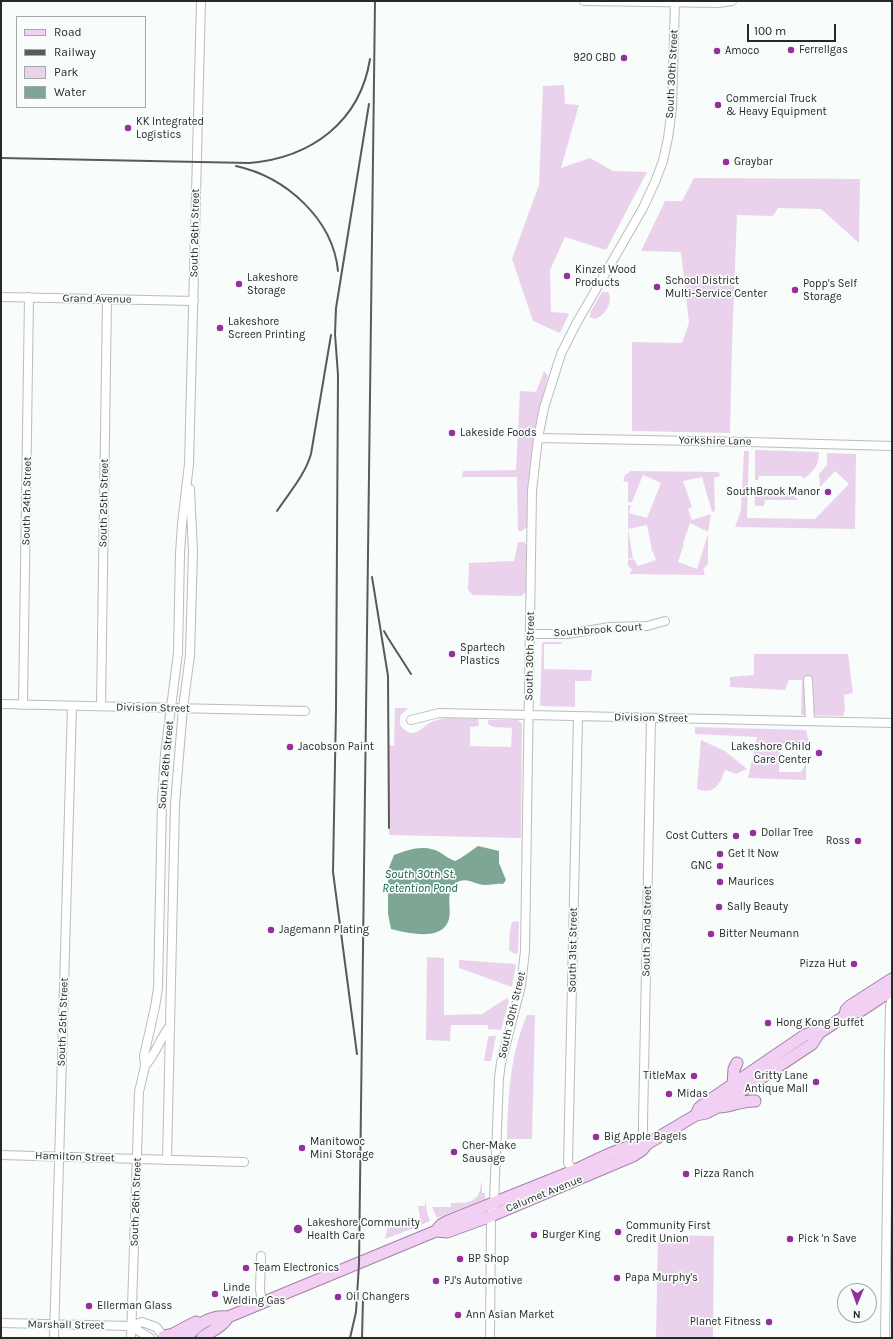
<!DOCTYPE html>
<html>
<head>
<meta charset="utf-8">
<style>
	body { margin:0 }
	#map { position:relative; width:893px; height:1339px; overflow:hidden; background:#f8fcfa; font-family:Karla,sans-serif }
	canvas { display:block }
	.frame { position:absolute; inset:0; border:2px solid #272928; pointer-events:none }
	.legend { position:absolute; left:16px; top:16px; width:130px; height:92px; box-sizing:border-box; background:#f8fcfa; border:1px solid #a4a8a6; margin:0; padding:5px 7px; list-style:none; font-size:12px; color:#272928 }
	.legend li { display:flex; align-items:center; gap:8px; height:20px }
	.legend b { width:20px; border:1px solid #a4a8a6 }
	.north { position:absolute; left:837px; top:1283px; width:40px; height:40px; box-sizing:border-box; background:#f8fcfa; border:1px solid #a4a8a6; border-radius:50%; rotate:181deg; font-size:11px; font-weight:700; line-height:16px; text-align:center; color:#272928 }
	.north::after { content:''; display:block; margin:auto; width:14px; height:18px; background:#91319a; clip-path:polygon(50% 0,100% 100%,50% 72%,0 100%) }
	.scale { position:absolute; left:747px; top:24px; width:89px; height:18px; box-sizing:border-box; border:2px solid #272928; border-top:0; padding-left:5px; font-size:12px; line-height:14px; white-space:nowrap; color:#272928; -webkit-text-stroke:3px #f8fcfa; paint-order:stroke }
</style>
</head>
<body>
<div id="map">
<canvas width="893" height="1339"></canvas>
<div class="frame"></div>
<ul class="legend">
<li><b style="height:5px;background:#f1d0f4"></b>Road</li>
<li><b style="height:5px;background:#595b5a"></b>Railway</li>
<li><b style="height:11px;background:#ead2ec"></b>Park</li>
<li><b style="height:11px;background:#7da794"></b>Water</li>
</ul>
<div class="north">N</div>
<div class="scale">100 m</div>
</div>
<script>
const c = document.querySelector('canvas').getContext('2d');
c.lineJoin = 'round';
function fillPath(path, color) {
  c.fillStyle = color;
  c.fill(path, 'evenodd');
}
function trace(path, color, width, dash) {
  c.strokeStyle = color;
  c.lineWidth = width;
  c.lineCap = dash ? 'butt' : 'round';
  c.setLineDash(dash || []);
  c.stroke(path);
}
function drawText(font, color, halo, rows, align = 'center') {
  c.font = font + ' Karla,sans-serif';
  c.lineWidth = 3.5;
  c.setLineDash([]);
  c.textBaseline = 'middle';
  c.strokeStyle = halo;
  c.fillStyle = color;
  for (const [text, x, y, turn = 0] of rows) {
    c.save();
    c.translate(x, y);
    c.rotate((+turn || 0) * Math.PI / 180);
    c.textAlign = isNaN(turn) ? turn : align;
    if (halo) c.strokeText(text, 0, 0);
    c.fillText(text, 0, 0);
    c.restore();
  }
}
fillPath(new Path2D(`
	M564 85 565 104 579 105 561 168 590 158 613 171 647 172 606 250 565 237 550 270 551 312 566 313 569 314 560 333 533 321 512 259 539 185 543 86Z
	M694 178 860 179 859 243 821 209 778 208 773 216 737 215 732 345 730 433 632 431V342L682 343 689 323 681 252 641 251 665 201H682Z
	M602 292H608C614 301 605 316 595 319L590 317 591 311Z
	M544 371 548 376 536 425 530 473 528 526 522 531H518L517 477H462L463 471 516 470 520 391 536 392Z
	M755 450 819 452C819 466 814 470 804 479L802 476H759L758 480H755Z
	M744 451H749L747 518 815 519 849 484 835 471 820 487 819 474 827 465V453L856 454 855 529 735 527 741 510Z
	M631 471 719 472 720 476 714 478 715 511 712 512 702 477 683 481 692 507 688 509 692 520 711 514 708 532 690 523 683 543H684L678 562 697 569 708 534V564L703 569 705 575 629 574 632 570 628 565V560L634 559 638 566 656 560 653 552 652 551 647 525 628 529 633 558 628 559V505H631L629 513 647 518 661 483 643 475 632 502H628V482L623 481 625 475Z
	M754 489H758V495L792 494 798 500H765L764 506H755Z
	M518 542H524L527 545V591L521 596 473 595 468 590 469 563 514 561Z
	M544 642H562L561 644H544V669L592 670 591 681H575V707L542 706 540 705 542 643Z
	M754 654H848L853 693 844 695 845 710 843 716 801 715 802 680H789L785 690 730 687V677L754 675Z
	M395 708H408L400 716V725C404 729 407 733 413 733 421 732 426 723 434 721 447 716 465 719 478 719L479 725 478 726 470 727V746L511 747 512 728 493 727 488 724V720H518L522 724 521 838 389 835V745L394 746Z
	M695 727 806 730 809 742 806 745 780 744 779 772H801L806 764V780L748 778 757 737 695 734Z
	M701 740 725 751 747 769 736 774 725 770C720 785 714 795 697 789Z
	M517 921 519 923 518 953C514 955 512 952 509 950L510 931 512 922Z
	M427 957 444 958V1015L482 1014 507 998 509 1001 501 1030 488 1029V1025H451L450 1041 426 1040Z
	M459 960 516 964 512 987 459 968Z
	M527 1015H535L532 1139H507C508 1097 510 1054 527 1015Z
	M490 1036H496L491 1061H484L488 1037Z
	M481 1183H482V1193H485V1199L437 1218 432 1207H451V1203C468 1203 480 1203 481 1183Z
	M425 1196 427 1212 430 1221 421 1225 418 1206H425Z
	M400 1218 406 1220 414 1228 385 1239 389 1222Z
	M658 1235 714 1236 713 1338H656Z`), '#ead2ec');
fillPath(new Path2D(`
	M478 846 499 851V863L506 880 503 884C495 883 492 885 485 885 475 885 465 875 455 884 445 893 452 908 449 919 443 942 407 933 391 929L388 914V870L394 855C407 850 421 845 435 850 443 853 448 859 455 861 464 857 470 851 478 846Z`), '#7da794');
const minor = new Path2D(`
	M584 1 719 3 732 1
	M1 297 194 301
	M538 438 749 442 892 446
	M530 634H567L610 627 647 626 665 621
	M808 680 810 721
	M1 704 305 711
	M23 705 29 297
	M101 706 107 299
	M411 720 439 713 892 723
	M145 1066C156 1054 160 1038 170 1026
	M647 1144 643 1134V1122L651 718
	M1 1155 244 1162
	M167 1160 175 804 183 708 190 655 193 551 190 489
	M577 1175 568 1163 578 717
	M261 1256 260 1290 262 1303
	M1 1323 131 1326 142 1322 156 1327 165 1338
	M131 1326 150 1338
	M54 1338 72 706
	M131 1338 139 1092 145 1066 144 1056 155 1007 158 988 162 801 165 754 178 653 180 553 182 524 189 464 201 1
	M490 1338 491 1216 494 1203 499 1078 501 1063 521 986 525 951 532 491 538 438 544 408 561 354 576 324 643 208 655 182 663 161 668 138 672 108 675 1
	M885 1338 889 1053 890 1007 892 992`);
const major = new Path2D(`
	M845 1016 846 1010 850 1006 892 979
	M733 1084 734 1069 737 1063
	M719 1107C731 1107 742 1100 755 1101
	M696 1115 699 1108 704 1104 805 1035 811 1033H819
	M436 1231 447 1232 491 1216 633 1156 642 1150 647 1144 696 1115 706 1113 716 1108 812 1044 819 1033 845 1016 862 1010 892 990
	M164 1336 173 1334 196 1322
	M185 1338C198 1325 209 1315 228 1317L436 1231 441 1225 448 1221C489 1205 531 1188 573 1171 594 1162 625 1143 647 1144
	M202 1338C210 1331 223 1327 228 1317`);
trace(minor, '#b9bdbb', 10);
trace(major, '#a481a7', 13);
trace(minor, '#fff', 8);
trace(major, '#f1d0f4', 11);
trace(new Path2D(`
	M1 158 249 163C311 158 360 122 370 59
	M236 166C286 177 333 219 338 271
	M277 511C289 493 305 475 311 454L331 335
	M372 577 388 676 389 828
	M384 631 388 638 411 674
	M357 1054 333 872 336 709 338 375 335 334 336 308 369 104
	M350 1338 356 1312 359 1264 375 1
	M362 1338 363 1299`), '#595b5a', 2);
for (const [x, y, r, color] of [
	[791,50,4,"#91319a"],
	[717,51,4,"#91319a"],
	[624,58,4,"#91319a"],
	[718,105,4,"#91319a"],
	[128,128,4,"#91319a"],
	[726,162,4,"#91319a"],
	[567,276,4,"#91319a"],
	[239,284,4,"#91319a"],
	[657,287,4,"#91319a"],
	[795,290,4,"#91319a"],
	[220,328,4,"#91319a"],
	[452,433,4,"#91319a"],
	[828,492,4,"#91319a"],
	[452,654,4,"#91319a"],
	[290,747,4,"#91319a"],
	[819,753,4,"#91319a"],
	[753,833,4,"#91319a"],
	[736,836,4,"#91319a"],
	[858,841,4,"#91319a"],
	[720,854,4,"#91319a"],
	[720,866,4,"#91319a"],
	[720,882,4,"#91319a"],
	[719,907,4,"#91319a"],
	[271,930,4,"#91319a"],
	[711,934,4,"#91319a"],
	[854,964,4,"#91319a"],
	[768,1023,4,"#91319a"],
	[694,1076,4,"#91319a"],
	[816,1082,4,"#91319a"],
	[669,1094,4,"#91319a"],
	[596,1137,4,"#91319a"],
	[302,1148,4,"#91319a"],
	[454,1152,4,"#91319a"],
	[686,1174,4,"#91319a"],
	[298,1229,5,"#91319a"],
	[618,1232,4,"#91319a"],
	[534,1235,4,"#91319a"],
	[790,1239,4,"#91319a"],
	[460,1259,4,"#91319a"],
	[246,1268,4,"#91319a"],
	[617,1278,4,"#91319a"],
	[436,1281,4,"#91319a"],
	[215,1294,4,"#91319a"],
	[338,1297,4,"#91319a"],
	[89,1306,4,"#91319a"],
	[458,1315,4,"#91319a"],
	[769,1322,4,"#91319a"]
]) {
  const dot = new Path2D();
  dot.arc(x, y, r, 0, 2 * Math.PI);
  c.fillStyle = color;
  c.fill(dot);
  trace(dot, '#f8fcfa', 1.5);
}
drawText('11px', '#272928', '#f8fcfa', [
	["Ferrellgas",799,50],
	["Amoco",725,51],
	["920 CBD",616,58,"right"],
	["Commercial Truck",726,99],
	["& Heavy Equipment",726,112],
	["KK Integrated",136,122],
	["Logistics",136,135],
	["Graybar",734,162],
	["Kinzel Wood",575,270],
	["Products",575,283],
	["Lakeshore",247,278],
	["Storage",247,291],
	["School District",665,281],
	["Multi-Service Center",665,294],
	["Popp's Self",803,284],
	["Storage",803,297],
	["Lakeshore",228,322],
	["Screen Printing",228,335],
	["Lakeside Foods",460,433],
	["SouthBrook Manor",820,492,"right"],
	["Spartech",460,648],
	["Plastics",460,661],
	["Jacobson Paint",298,747],
	["Lakeshore Child",811,747,"right"],
	["Care Center",811,760,"right"],
	["Dollar Tree",761,833],
	["Cost Cutters",728,836,"right"],
	["Ross",850,841,"right"],
	["Get It Now",728,854],
	["GNC",712,866,"right"],
	["Maurices",728,882],
	["Sally Beauty",727,907],
	["Jagemann Plating",279,930],
	["Bitter Neumann",719,934],
	["Pizza Hut",846,964,"right"],
	["Hong Kong Buffet",776,1023],
	["TitleMax",686,1076,"right"],
	["Gritty Lane",808,1076,"right"],
	["Antique Mall",808,1089,"right"],
	["Midas",677,1094],
	["Big Apple Bagels",604,1137],
	["Manitowoc",310,1142],
	["Mini Storage",310,1155],
	["Cher-Make",462,1146],
	["Sausage",462,1159],
	["Pizza Ranch",694,1174],
	["Lakeshore Community",307,1223],
	["Health Care",307,1236],
	["Community First",626,1226],
	["Credit Union",626,1239],
	["Burger King",542,1235],
	["Pick 'n Save",798,1239],
	["BP Shop",468,1259],
	["Team Electronics",254,1268],
	["Papa Murphy's",625,1278],
	["PJ's Automotive",444,1281],
	["Linde",223,1288],
	["Welding Gas",223,1301],
	["Oil Changers",346,1297],
	["Ellerman Glass",97,1306],
	["Ann Asian Market",466,1315],
	["Planet Fitness",761,1322,"right"]
], 'left');
drawText('11px', '#272928', '#f8fcfa', [
	["South 30th Street",672,74,-87],
	["South 26th Street",195,233,-89],
	["Grand Avenue",97,299,1],
	["Yorkshire Lane",715,441,1],
	["South 24th Street",27,501,-89],
	["South 25th Street",104,503,-89],
	["Southbrook Court",598,630,-4],
	["South 30th Street",530,656,-89],
	["Division Street",153,708,1],
	["Division Street",651,718,1],
	["South 26th Street",166,765,-85],
	["South 32nd Street",647,931,-89],
	["South 31st Street",573,950,-89],
	["South 30th Street",512,1015,-77],
	["South 25th Street",63,1022,-88],
	["Hamilton Street",75,1157,2],
	["Calumet Avenue",544,1194,-22],
	["South 26th Street",136,1202,-88],
	["Marshall Street",66,1325,1]
]);
drawText('italic 12px', '#146046', '#f8fcfa', [
	["South 30th St.",420,875],
	["Retention Pond",420,889]
]);
</script>
</body>
</html>
